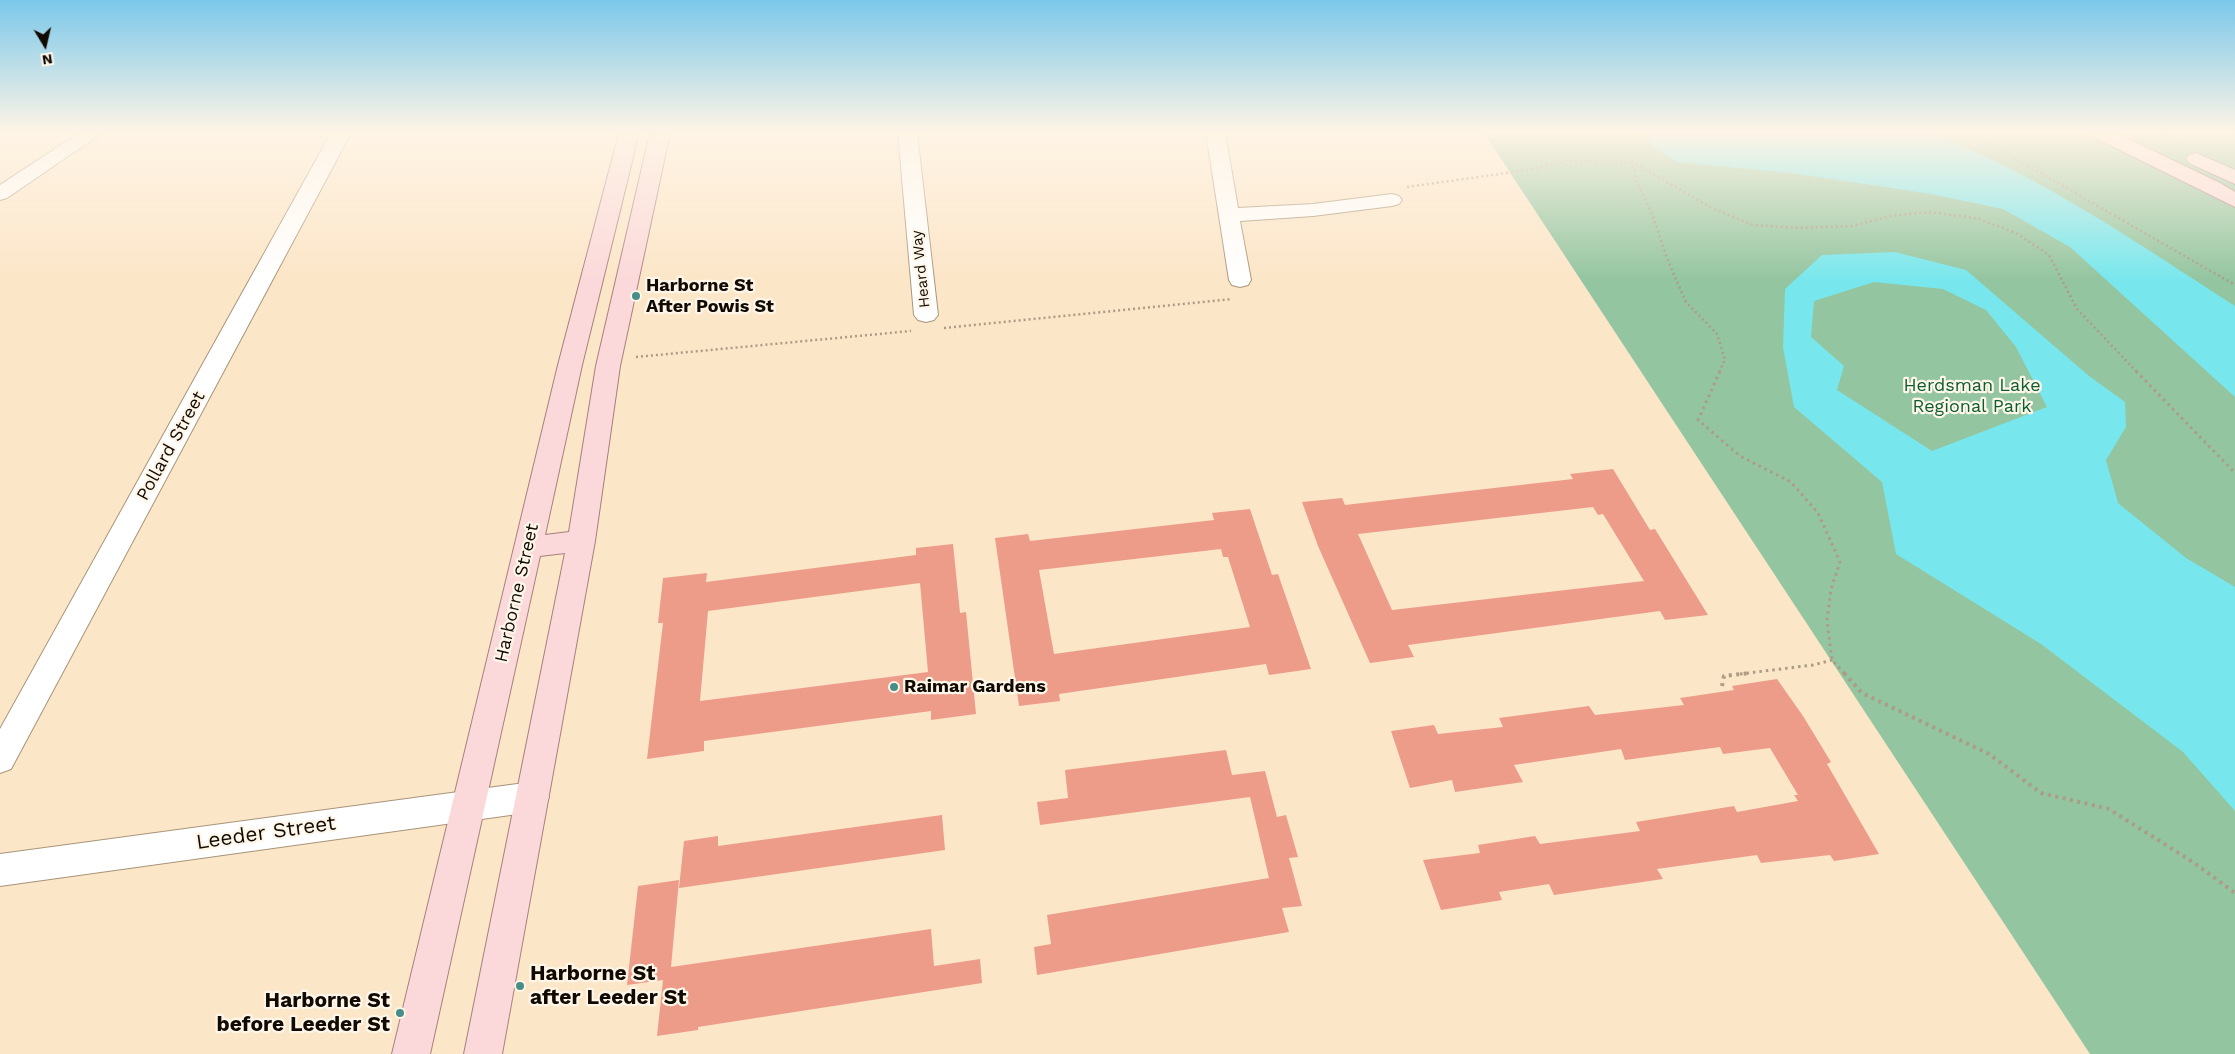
<!DOCTYPE html>
<html>
<head>
<meta charset="utf-8">
<style>
	body { margin:0 }
	#map { position:relative; width:2235px; height:1054px; overflow:hidden; background:#fce6c8; font-family:"Work Sans",sans-serif }
	canvas { display:block }
	.north { position:absolute; left:20px; top:20px; width:50px; height:50px; -webkit-text-stroke:4px #fff6ea; paint-order:stroke; rotate:171deg; font-size:14px; font-weight:700; line-height:20px; text-align:center; color:#110a02 }
	.north::after { content:''; display:block; margin:auto; width:18px; height:22px; background:#110a02; clip-path:polygon(50% 0,100% 100%,50% 72%,0 100%) }
</style>
</head>
<body>
<div id="map">
<canvas width="2235" height="1054"></canvas>
<div class="north">N</div>
</div>
<script>
const c = document.querySelector('canvas').getContext('2d');
c.lineJoin = 'round';
function fillPath(path, color) {
  c.fillStyle = color;
  c.fill(path, 'evenodd');
}
function trace(path, color, width, dash) {
  c.strokeStyle = color;
  c.lineWidth = width;
  c.lineCap = dash ? 'butt' : 'round';
  c.setLineDash(dash || []);
  c.stroke(path);
}
function drawText(font, color, halo, rows, align = 'center') {
  c.font = font + ' "Work Sans",sans-serif';
  c.lineWidth = 4.5;
  c.setLineDash([]);
  c.textBaseline = 'middle';
  c.strokeStyle = halo;
  c.fillStyle = color;
  for (const [text, x, y, turn = 0] of rows) {
    c.save();
    c.translate(x, y);
    c.rotate((+turn || 0) * Math.PI / 180);
    c.textAlign = isNaN(turn) ? turn : align;
    if (halo) c.strokeText(text, 0, 0);
    c.fillText(text, 0, 0);
    c.restore();
  }
}
fillPath(new Path2D(`
	M1484 133H2235V1054H2090Z`), '#93c5a0');
fillPath(new Path2D(`
	M1646 133H1929C2034 171 2140 245 2235 306V397L2070 247 2003 209 1931 194 1791 173 1677 162 1654 147Z
	M1895 252 1966 270 2089 376 2125 402 2126 427 2106 460 2118 503 2186 558 2235 587V811L2183 752 2041 644 1896 554 1882 482 1794 407 1783 347 1785 289 1822 255ZM1874 282 1943 289 1986 310 2016 347 2047 407 1932 451 1837 390 1844 366 1811 337 1814 301Z`), '#78e7ed');
fillPath(new Path2D(`
	M1613 469 1650 530 1655 529 1708 615 1665 620 1660 611 1408 645 1414 657 1370 663 1318 546 1302 502 1342 498 1345 505 1573 479 1570 474ZM1593 507 1598 515 1603 514 1644 581 1392 610 1358 534Z
	M1250 509 1272 575 1278 574 1311 669 1269 675 1266 664 1059 694 1060 701 1019 706 995 538 1028 534 1030 541 1214 520 1212 513ZM1221 549 1223 557H1228L1250 627 1054 654 1039 570Z
	M953 544 960 613 966 612 976 714 931 720V711L704 741V751L647 759 663 623H658L663 578 707 573 706 582 916 555V548ZM920 583 928 672 700 701 708 611Z
	M1777 679 1803 716 1831 762 1827 764 1879 854 1834 861 1830 855 1761 863 1757 855 1657 869 1663 879 1554 895 1549 884 1499 892 1502 900 1441 910 1423 860 1480 853 1478 845 1535 836 1540 844 1640 831 1636 822 1734 806 1737 812 1798 801 1794 795H1798L1770 748 1723 754 1720 747 1625 760 1621 749 1514 765 1523 782 1455 792 1452 780 1410 788 1391 731 1434 725 1438 734 1503 727 1499 718 1589 706 1595 715 1684 705 1680 698 1734 690 1732 686Z
	M1226 750 1232 775 1265 771 1277 817 1286 815 1298 857 1289 858 1302 906 1282 908 1289 932 1037 975 1034 947 1051 944 1047 915 1269 878 1250 797 1040 825 1037 802 1068 798 1065 770Z
	M942 815 945 850 679 888 684 841 718 836V846Z
	M679 880 671 967 931 929 934 966 980 959 982 983 698 1027V1030L657 1036 663 980 627 985 638 886Z`), '#ed9c8a');
const minor = new Path2D(`
	M79 133H102L7 198 0 200V185Z
	M331 133H351L11 769 0 773V729Z
	M898 133H917L938 315 934 320 926 322 918 320 914 315Z
	M1206 133H1225L1238 208 1313 204 1392 194 1399 196 1402 200 1399 204 1392 206 1313 216 1240 221 1251 280 1248 285 1240 287 1232 285 1229 280Z
	M532 782 544 787 549 797 544 807 532 812 0 886V854Z`);
const primary = new Path2D(`
	M619 133H639L582 365 545 535 569 532 596 366 650 133H670L620 366 595 541 502 1054H464L565 553 540 556 430 1054H392L558 365Z
	M2091 133H2116L2220 183 2235 192V207L2094 137Z
	M2196 153 2235 170V184L2189 163 2186 159 2189 155Z`);
trace(minor, '#a89478', 2);
trace(primary, '#a7807e', 2);
trace(new Path2D(`
	M1971 133 2235 285
	M2159 133 2183 144
	M1407 187 1528 170 1566 161 1632 162
	M944 328 1232 299
	M636 357 911 331
	M1719 372 1725 360 1717 334 1686 302 1668 261 1653 216 1637 182 1632 162 1712 208 1753 225 1798 228 1852 226 1891 216 1928 212 1976 218 2016 233 2049 255 2077 309 2137 372`), '#ad9c85', 2.5, [2, 3]);
trace(new Path2D(`
	M1720 371 1698 420 1740 456 1791 482 1818 513 1840 562 1831 589 1827 621 1832 660 1845 674
	M2136 371 2235 473
	M1740 674 1813 665 1832 660`), '#ad9c85', 3, [2.5, 4]);
trace(new Path2D(`
	M1844 673 1862 693 1989 754 2041 793 2109 809 2193 862 2235 893
	M1722 686 1724 676 1750 673`), '#ad9c85', 4, [3, 4.5]);
fillPath(minor, '#fff');
fillPath(primary, '#fbd9da');
const sky = c.createLinearGradient(0, 0, 0, 280);
sky.addColorStop(0, '#7bc8ea');
sky.addColorStop(0.47, '#fef4e6');
sky.addColorStop(1, '#fef4e600');
c.fillStyle = sky;
c.fillRect(0, 0, 2235, 280);
for (const [x, y, r, color] of [
	[636,296,5,"#478e88"],
	[894,687,5,"#478e88"],
	[520,986,5,"#478e88"],
	[400,1013,5,"#478e88"]
]) {
  const dot = new Path2D();
  dot.arc(x, y, r, 0, 2 * Math.PI);
  c.fillStyle = color;
  c.fill(dot);
  trace(dot, '#fff6ea', 2);
}
drawText('15px', '#110a02', '#fff6ea', [
	["Heard Way",921,269,-96]
]);
drawText('bold 18px', '#110a02', '#fff6ea', [
	["Harborne St",646,286],
	["After Powis St",646,307],
	["Raimar Gardens",904,687]
], 'left');
drawText('18px', '#0a5d2f', '#fff6ea', [
	["Herdsman Lake",1972,386],
	["Regional Park",1972,407]
]);
drawText('18px', '#110a02', '#fff6ea', [
	["Pollard Street",171,446,-61],
	["Harborne Street",517,593,-77]
]);
drawText('21px', '#110a02', '#fff6ea', [
	["Leeder Street",266,833,-8]
]);
drawText('bold 21px', '#110a02', '#fff6ea', [
	["Harborne St",530,974],
	["after Leeder St",530,998],
	["Harborne St",390,1001,"right"],
	["before Leeder St",390,1025,"right"]
], 'left');
</script>
</body>
</html>
